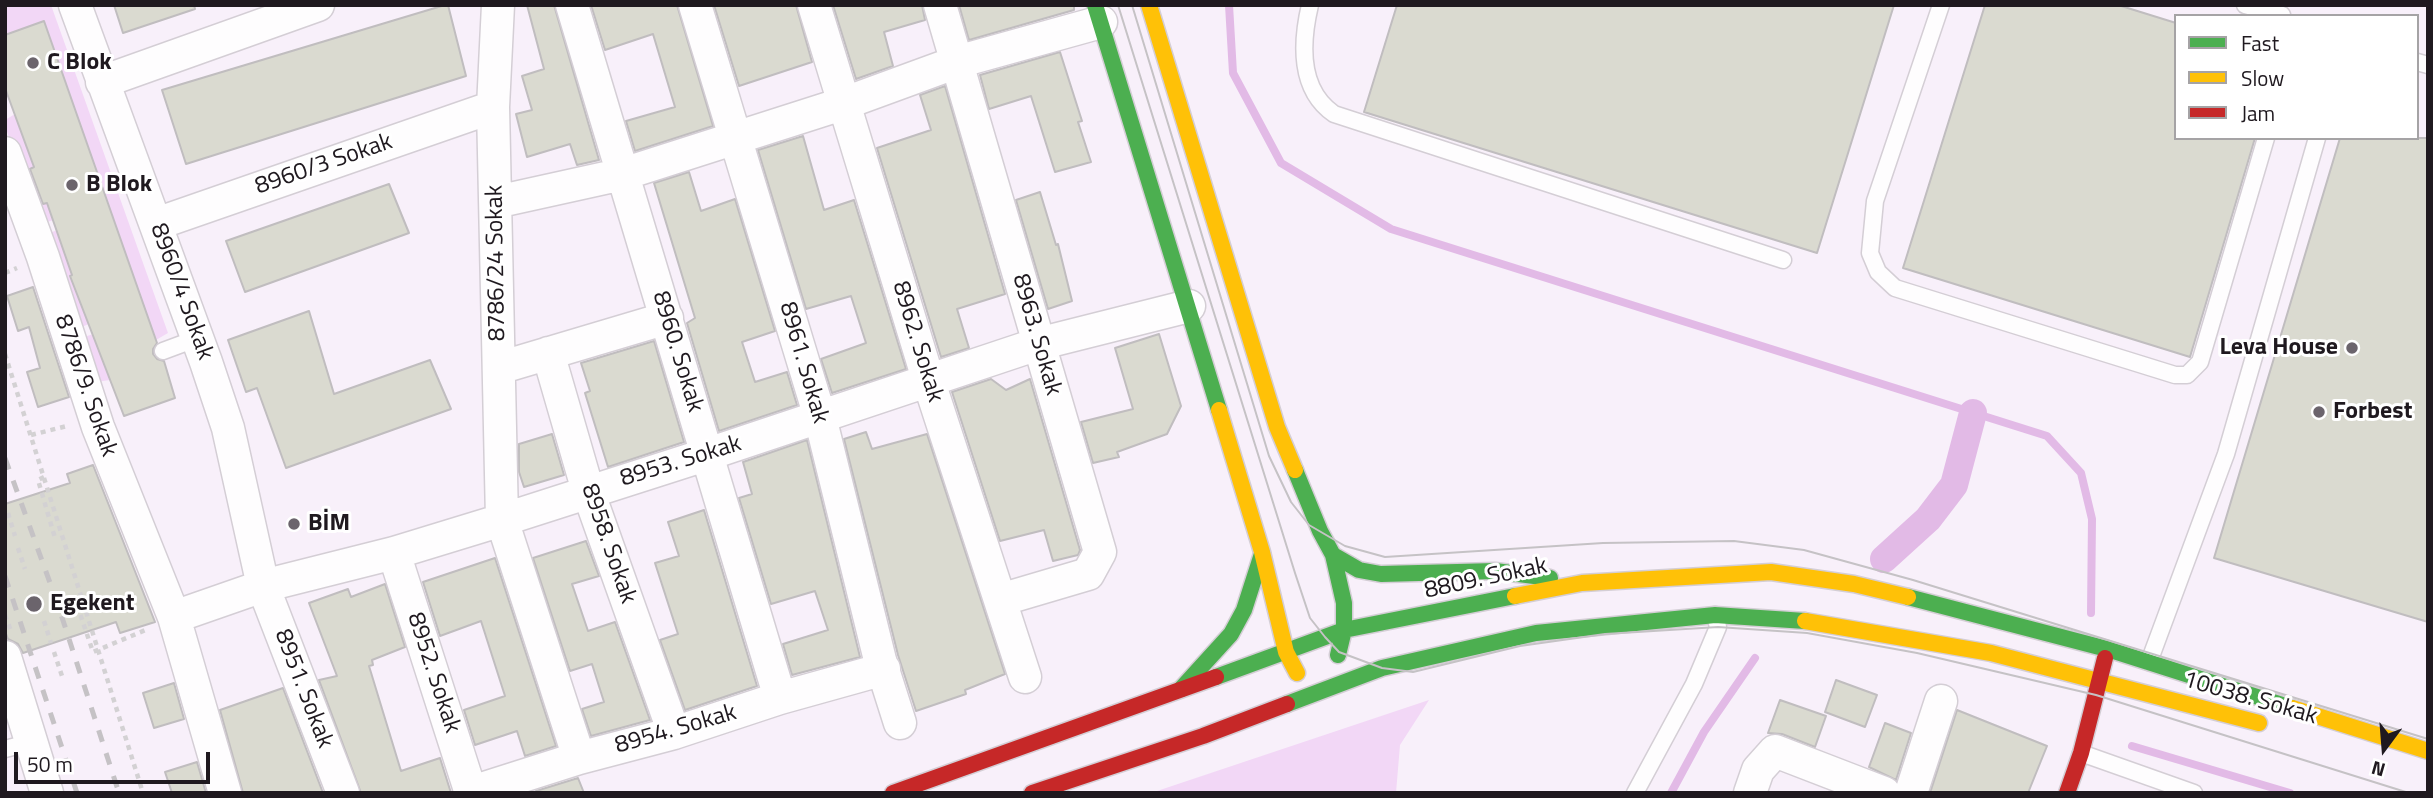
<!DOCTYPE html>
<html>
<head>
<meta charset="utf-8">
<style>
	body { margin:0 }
	#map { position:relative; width:2433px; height:798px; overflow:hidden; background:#f8f0fa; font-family:"Titillium Web",sans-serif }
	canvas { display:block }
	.frame { position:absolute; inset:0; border:7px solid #1f191f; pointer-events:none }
	.legend { position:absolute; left:2174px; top:14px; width:245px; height:126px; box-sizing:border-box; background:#fff; border:2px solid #a5a3a5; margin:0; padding:9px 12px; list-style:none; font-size:21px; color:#1f191f }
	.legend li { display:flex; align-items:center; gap:14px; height:35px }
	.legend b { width:35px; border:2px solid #a5a3a5 }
	.north { position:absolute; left:2349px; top:714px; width:70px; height:70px; -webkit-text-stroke:5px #fff; paint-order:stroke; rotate:196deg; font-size:19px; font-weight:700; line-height:28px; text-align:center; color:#1f191f }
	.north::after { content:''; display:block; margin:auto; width:24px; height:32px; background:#1f191f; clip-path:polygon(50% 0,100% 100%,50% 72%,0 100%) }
	.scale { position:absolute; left:14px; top:752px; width:196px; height:32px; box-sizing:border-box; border:4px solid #1f191f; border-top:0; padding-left:9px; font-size:21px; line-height:24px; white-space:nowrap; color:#1f191f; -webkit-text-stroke:5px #fff; paint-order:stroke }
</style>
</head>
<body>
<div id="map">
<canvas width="2433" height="798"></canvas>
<div class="frame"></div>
<ul class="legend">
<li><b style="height:9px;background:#4caf50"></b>Fast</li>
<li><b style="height:9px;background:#ffc107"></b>Slow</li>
<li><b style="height:9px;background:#c62828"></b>Jam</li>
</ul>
<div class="north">N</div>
<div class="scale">50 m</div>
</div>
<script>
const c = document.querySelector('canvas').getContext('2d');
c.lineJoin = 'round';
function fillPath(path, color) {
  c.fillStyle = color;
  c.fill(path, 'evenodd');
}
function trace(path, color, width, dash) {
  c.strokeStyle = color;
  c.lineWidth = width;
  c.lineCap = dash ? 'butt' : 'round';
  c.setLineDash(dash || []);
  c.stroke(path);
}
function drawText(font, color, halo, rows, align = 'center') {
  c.font = font + ' "Titillium Web",sans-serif';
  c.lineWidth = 6;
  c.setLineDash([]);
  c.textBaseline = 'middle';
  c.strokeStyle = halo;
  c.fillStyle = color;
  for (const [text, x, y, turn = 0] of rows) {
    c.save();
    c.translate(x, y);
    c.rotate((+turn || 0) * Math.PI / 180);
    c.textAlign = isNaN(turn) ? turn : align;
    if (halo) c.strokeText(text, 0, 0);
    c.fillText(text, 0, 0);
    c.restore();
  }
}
fillPath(new Path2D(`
	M13 5H51L168 333 156 340 44 21 8 34 5 39V8Z
	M15 114 54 220 40 224 5 126V120Z
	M58 230 91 323 77 329 43 235Z
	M94 334 110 380 96 382 80 338Z
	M1429 700 1400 745 1396 793H1151Z`), '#f2d7f6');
trace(new Path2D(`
	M1229 5 1233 73 1281 163 1391 229 2047 436 2081 473 2092 519 2091 613
	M2132 746 2290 793
	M1671 793 1704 732 1755 658`), '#e2bae6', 8);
trace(new Path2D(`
	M1884 559 1928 519 1954 485 1973 413`), '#e2bae6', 28);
const building = new Path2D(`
	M114 5H194L195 9 123 33Z
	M445 5H448L466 76 186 164 162 90Z
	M527 5H554L599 160 577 165 570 144 527 157 516 114 532 110 522 76 544 69Z
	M591 5H677L713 126 635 151 626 121 675 107 653 34 605 50Z
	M714 5H796L812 62 739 86Z
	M833 5H922L925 20 884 32 893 66 856 79Z
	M959 5H1074V10L969 40Z
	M1397 5H1894L1817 253 1364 112Z
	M1985 5H2118L2176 23V138H2255L2190 357 1903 268Z
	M44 21 157 343 153 349V354L157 359 164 361 175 398 124 416 70 276 72 275 47 203 43 204 30 169 34 167 5 88V35Z
	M1060 52 1082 121 1078 122 1091 162 1055 172 1031 96 989 109 980 75Z
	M945 86 1005 294 957 309 969 348 941 357 877 148 931 130 920 95Z
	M803 136 824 210 854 200 906 369 832 393 821 359 866 343 851 296 806 309 758 150Z
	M2340 138H2428V622L2214 558Z
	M689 172 701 211 735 199 775 331 742 342 755 382 787 372 797 405 719 431 687 323 695 318 654 183Z
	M389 184 409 233 245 292 226 241Z
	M1040 192 1056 245 1058 244 1072 301 1048 309 1016 200Z
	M33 287 69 397 38 407 27 372 40 368 29 327 18 331 7 296Z
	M309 311 334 394 430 360 451 409 286 468 257 388 246 392 228 340Z
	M1159 334 1181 406 1167 434 1117 452 1119 457 1093 463 1081 422 1133 409 1115 348Z
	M654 341 684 442 608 467 585 393 590 391 581 363Z
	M991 379 1006 390 1030 379 1080 550 1078 555 1053 561 1044 530 1000 541 952 392Z
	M866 432 872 449 927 434 1005 674 965 690 966 694 916 711 898 655 844 439Z
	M552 434 564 475 524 487 519 472V444Z
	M807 440 860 657 792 675 783 644 828 630 815 591 771 604 739 498 752 494 743 462Z
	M93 465 155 622 120 633 116 622 23 653 18 644 8 639 5 631V504L70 483 67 474Z
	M704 510 757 686 685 710 660 640 678 634 655 563 679 556 668 522Z
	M586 541 599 576 572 584 588 631 615 622 650 720 591 736 582 709 604 702 592 664 570 671 533 558Z
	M495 558 556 746 525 756 517 731 475 745 464 710 505 696 481 621 440 636 423 582Z
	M385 584 405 647 372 660 373 665 369 666 401 771 440 758 451 793H361L319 680 337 676 309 603 348 589 351 597Z
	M1836 680 1877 695 1865 727 1825 712Z
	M174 683 184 719 154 728 143 693Z
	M283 688 323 793H243L220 710Z
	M1780 700 1826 716 1815 747 1782 734 1768 733Z
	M1957 710 2047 746 2028 793H1930Z
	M1885 723 1911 733 1896 780 1869 767Z
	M197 762 206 793H172L165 772Z
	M578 778 584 793H536V791Z`);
fillPath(building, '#dadad0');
trace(building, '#c0bdbf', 2);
const lane = new Path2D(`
	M1310 5C1301 43 1299 90 1334 114L1783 260
	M1941 5 1875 201 1870 253 1878 272 1895 288 2175 375H2187L2200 362 2266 138
	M2245 5 2282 15
	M2417 62 2428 65
	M163 351 198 338
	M2149 662 2226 454 2317 138
	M5 749 32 742
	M2081 753 2194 793
	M1635 793 1694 684 1718 627 1715 615`);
const street = new Path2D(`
	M75 5 206 362 228 428 263 586 343 793
	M498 5 493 107 502 520 579 758
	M572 5 780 698
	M695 5 820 417 880 660 900 723
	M814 5 928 379 1025 677
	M940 5 1100 552 1088 574 1000 600
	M102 82 318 5
	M5 153 43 257 98 427 174 617 225 793
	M496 202 623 174 845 103 957 62 1101 22
	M156 224 493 107
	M548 353 588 491 674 733
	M499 368 667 318
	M394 553 471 793
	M174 617 263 586 394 553 502 520 708 454 1038 344 1189 306
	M5 657 47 793
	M469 793 579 758 674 733 780 698 884 669
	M1750 793 1758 770 1775 751 1884 793
	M1911 793 1941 701`);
const fast = new Path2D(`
	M1095 5 1219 410
	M1295 470 1320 531 1333 555 1344 603V630L1338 655
	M1333 555 1359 570 1381 574 1495 571 1550 578
	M1908 597 2107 649 2292 708
	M1216 677 1344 630 1515 596
	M1181 689 1231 634 1244 610 1262 554
	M1287 704 1382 668 1536 633 1715 615 1805 621`);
const slow = new Path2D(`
	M1149 5 1277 427 1295 470
	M1219 410 1262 552 1286 652 1297 673
	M1515 596 1582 583 1771 572 1854 584 1908 597
	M1805 621 1991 653 2259 723
	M2292 708 2428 751`);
const jam = new Path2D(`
	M893 793 1216 677
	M1032 793 1203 736 1287 704
	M2067 793 2081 753 2105 658`);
trace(lane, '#d4ced5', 19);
trace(street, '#d4ced5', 35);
trace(fast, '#d4ced5', 19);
trace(slow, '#d4ced5', 19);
trace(jam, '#d4ced5', 19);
trace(new Path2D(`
	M5 273 17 268
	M5 354 143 793
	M31 435 67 426
	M44 477 38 480 55 538
	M8 513 15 536
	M18 548 25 569
	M74 596 93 652 148 629
	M5 615 11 631
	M44 621 51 643
	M54 652 63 679`), '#d3d1d3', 4.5, [5, 5]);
trace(lane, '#fefdfe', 16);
trace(street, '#fefdfe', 32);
trace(fast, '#4caf50', 16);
trace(slow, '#ffc107', 16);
trace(jam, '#c62828', 16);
trace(new Path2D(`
	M1118 5 1295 573 1310 618 1325 637 1339 652 1382 668 1413 672 1520 646 1605 634 1718 627 1807 633 1917 653 2096 695 2409 793
	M1132 5 1269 456 1291 502 1309 525 1345 546 1385 557 1603 543 1734 541 1804 550 1913 580 2428 739`), '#c5c2c5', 2);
trace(new Path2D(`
	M5 458 58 605 119 793
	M5 576 77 793`), '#c5c2c5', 5, [12, 12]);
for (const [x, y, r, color] of [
	[33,63,7,"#6b646c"],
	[72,185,7,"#6b646c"],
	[2352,348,7,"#6b646c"],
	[2319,412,7,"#6b646c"],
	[294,524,7,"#6b646c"],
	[34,604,9,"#6b646c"]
]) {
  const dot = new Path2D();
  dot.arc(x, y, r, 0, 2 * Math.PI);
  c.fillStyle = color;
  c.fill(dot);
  trace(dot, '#fff', 2.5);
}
drawText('bold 24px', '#1f191f', '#fff', [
	["C Blok",47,63],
	["B Blok",86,185],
	["Leva House",2338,348,"right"],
	["Forbest",2333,412],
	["BİM",308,524],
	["Egekent",50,604]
], 'left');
drawText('24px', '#1f191f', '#fff', [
	["8960/3 Sokak",324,165,-19],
	["8786/24 Sokak",497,263,-91],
	["8960/4 Sokak",181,292,70],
	["8963. Sokak",1036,335,74],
	["8962. Sokak",917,342,73],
	["8960. Sokak",677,352,73],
	["8961. Sokak",803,363,74],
	["8786/9. Sokak",85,386,71],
	["8953. Sokak",681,462,-17],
	["8958. Sokak",608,544,71],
	["8809. Sokak",1486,579,-12],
	["8952. Sokak",433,673,72],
	["8951. Sokak",303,689,69],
	["10038. Sokak",2250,699,16],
	["8954. Sokak",676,730,-16]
]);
</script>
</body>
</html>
